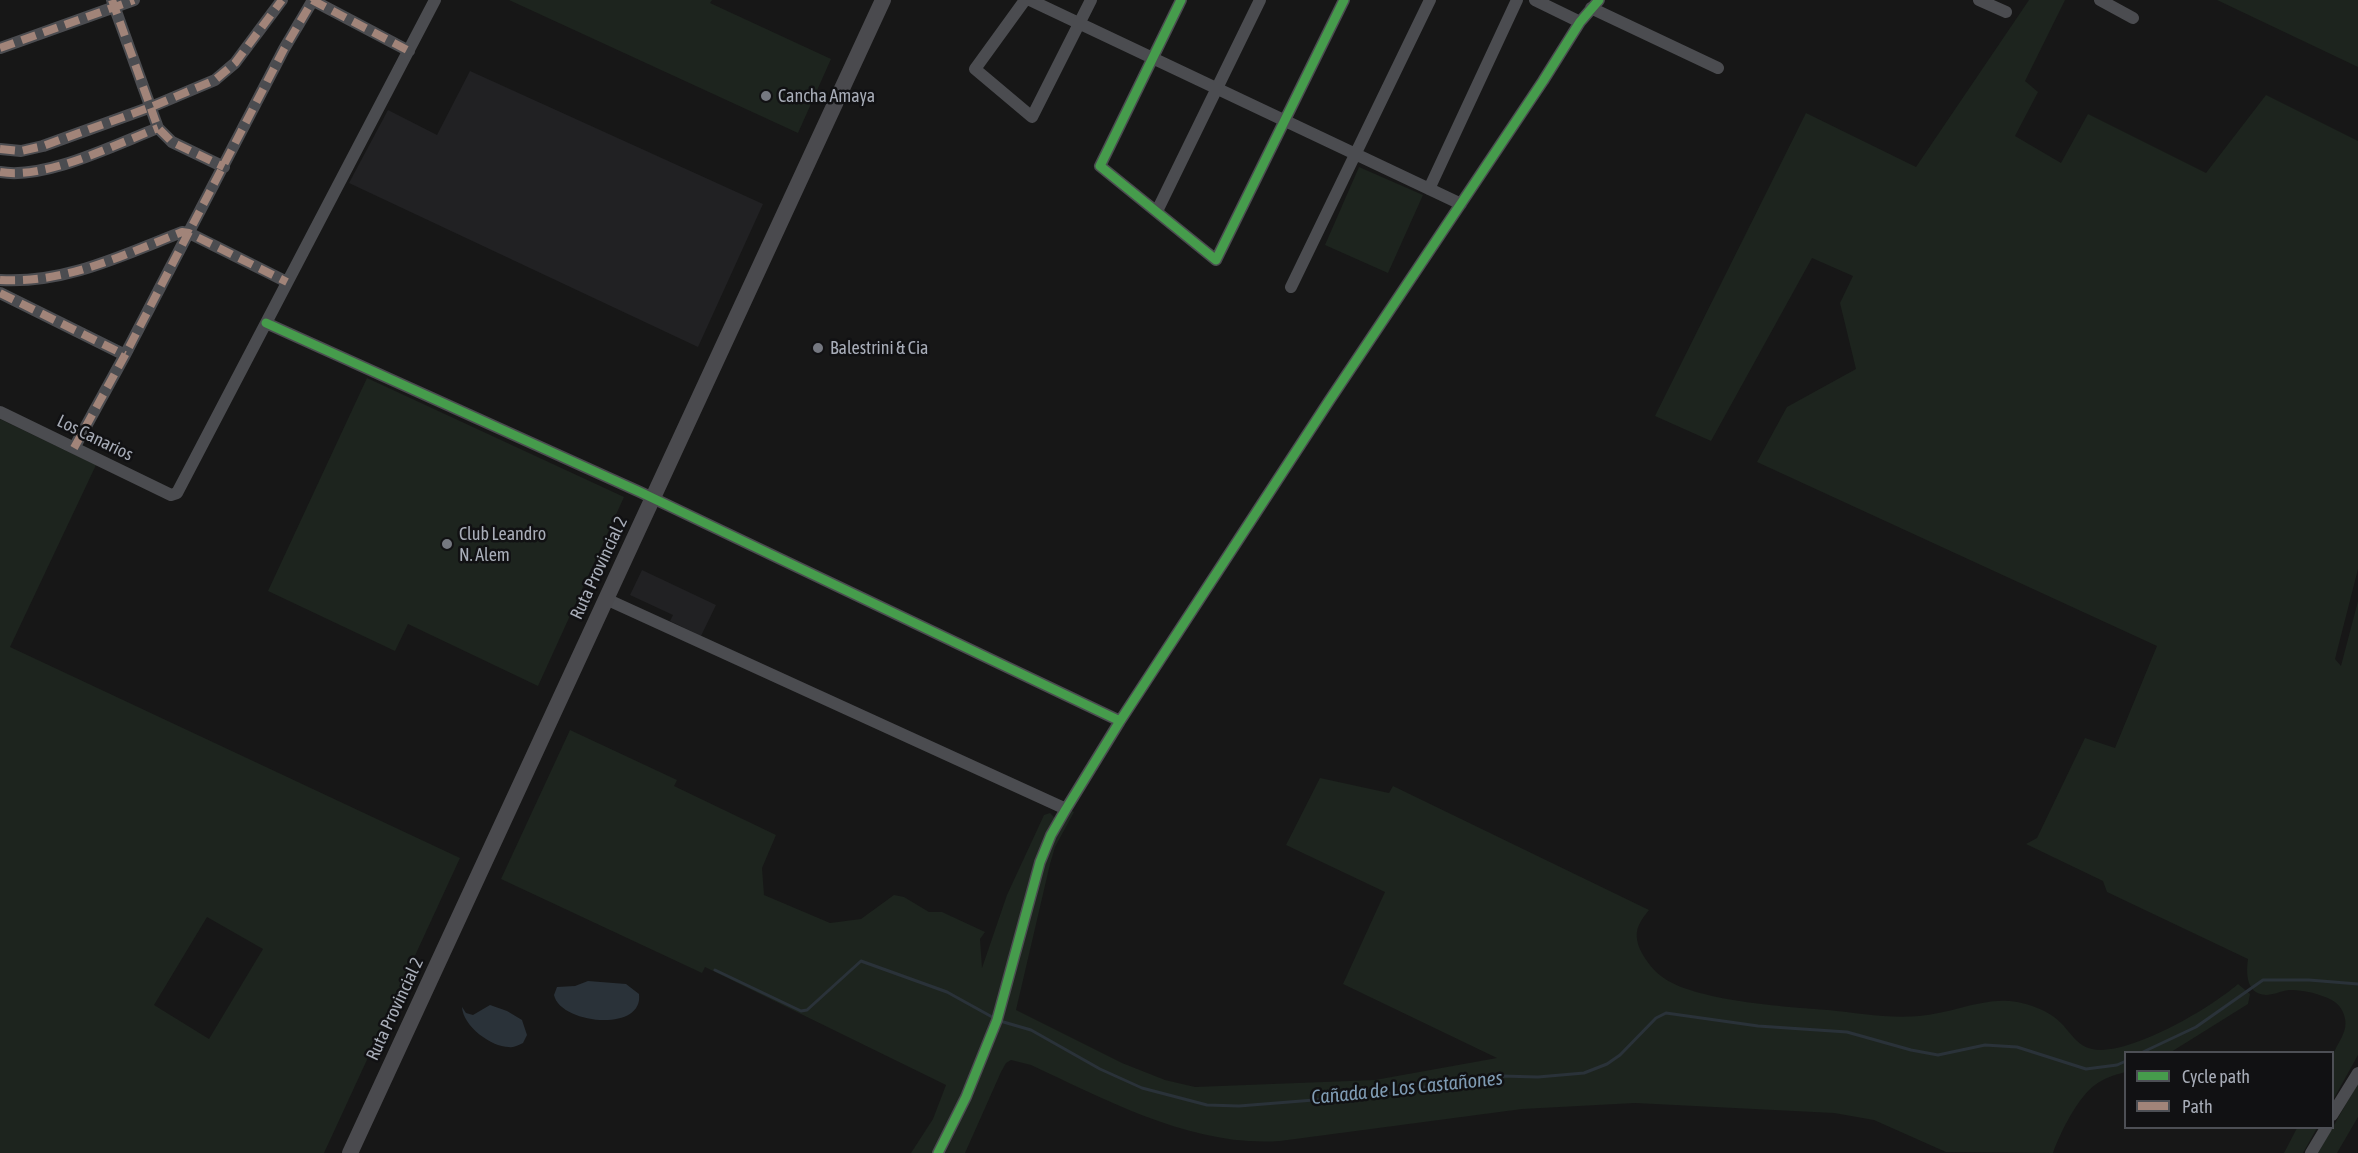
<!DOCTYPE html>
<html>
<head>
<meta charset="utf-8">
<style>
	body { margin:0 }
	#map { position:relative; width:2358px; height:1153px; overflow:hidden; background:#171717; font-family:"Asap Condensed",sans-serif }
	canvas { display:block }
	.legend { position:absolute; left:2124px; top:1051px; width:210px; height:78px; box-sizing:border-box; background:#111113; border:2px solid #4d4f55; margin:0; padding:8px 10px; list-style:none; font-size:18px; color:#a8adb8 }
	.legend li { display:flex; align-items:center; gap:12px; height:30px }
	.legend b { width:30px; border:2px solid #4d4f55 }
</style>
</head>
<body>
<div id="map">
<canvas width="2358" height="1153"></canvas>
<ul class="legend">
<li><b style="height:8px;background:#469c4c"></b>Cycle path</li>
<li><b style="height:8px;background:#a18479"></b>Path</li>
</ul>
</div>
<script>
const c = document.querySelector('canvas').getContext('2d');
c.lineJoin = 'round';
function fillPath(path, color) {
  c.fillStyle = color;
  c.fill(path, 'evenodd');
}
function trace(path, color, width, dash) {
  c.strokeStyle = color;
  c.lineWidth = width;
  c.lineCap = dash ? 'butt' : 'round';
  c.setLineDash(dash || []);
  c.stroke(path);
}
function drawText(font, color, halo, rows, align = 'center') {
  c.font = font + ' "Asap Condensed",sans-serif';
  c.lineWidth = 5;
  c.setLineDash([]);
  c.textBaseline = 'middle';
  c.strokeStyle = halo;
  c.fillStyle = color;
  for (const [text, x, y, turn = 0] of rows) {
    c.save();
    c.translate(x, y);
    c.rotate((+turn || 0) * Math.PI / 180);
    c.textAlign = isNaN(turn) ? turn : align;
    if (halo) c.strokeText(text, 0, 0);
    c.fillText(text, 0, 0);
    c.restore();
  }
}
fillPath(new Path2D(`
	M470 71 763 204 698 347 349 183 388 110 437 135Z
	M642 570 716 605 701 636 670 621 673 615 630 595Z`), '#212123');
fillPath(new Path2D(`
	M509 0H712L710 3 831 59 798 133Z
	M2029 0H2065L2025 81 2038 92 2015 136 2061 163 2088 114 2206 173 2266 95 2358 141V569L2335 659 2341 666 2358 601V1055L2333 1100C2332 1087 2330 1071 2332 1058 2336 1043 2350 1032 2344 1015 2341 1005 2334 1000 2325 997 2312 992 2302 990 2289 990 2281 991 2273 995 2266 995 2246 994 2246 973 2248 959L2107 892 2103 881 2026 844 2037 838 2085 738 2115 748 2157 646 1757 462 1787 407 1856 369 1840 303 1853 276 1812 258 1711 441 1655 416 1806 113 1916 167Z
	M2217 0H2358V67Z
	M1359 167 1423 195 1388 273 1325 245Z
	M367 378 624 497 538 686 408 624 395 651 268 591Z
	M0 419 96 465 10 647 460 858 324 1153H0ZM207 917 263 949 209 1039 154 1005Z
	M570 730 677 780 674 786 776 835 762 868 764 895 830 923 861 919 894 895 904 897 929 912H942L985 932 980 939 982 968 1007 895 1044 815 1050 813 1055 818C1019 931 990 1049 933 1153H911L933 1119 946 1085 705 967 702 973 501 879Z
	M1320 778 1389 793 1393 786 1649 910C1645 915 1641 920 1639 925 1634 935 1638 947 1643 955 1648 963 1653 970 1661 976 1692 1001 1788 1007 1828 1010 1858 1013 1889 1019 1919 1016 1951 1014 1985 996 2017 1002 2029 1004 2045 1010 2054 1017 2072 1030 2075 1050 2101 1050 2140 1049 2209 1009 2238 984L2250 994 2248 1004 2171 1052H2126L2125 1072C2115 1075 2104 1078 2095 1085 2078 1097 2060 1133 2053 1153L1946 1152 1874 1120 1834 1113 1635 1103 1522 1109 1280 1141C1192 1147 1109 1101 1031 1065L1011 1060 1006 1063 1001 1072 965 1153H942L958 1122 1040 873 1069 809 1074 812 1055 847 1050 864 1016 1010 1122 1063 1165 1080 1195 1087 1375 1080 1497 1058 1343 984 1385 892 1286 845Z
	M2358 1083V1117L2337 1153H2318Z
	M2297 1128H2317L2303 1153H2284Z`), '#1d241e');
fillPath(new Path2D(`
	M588 981 626 984 639 994C644 1033 560 1024 554 995L557 987 575 986Z
	M490 1005 507 1011 522 1020 527 1035 523 1043C518 1045 514 1048 509 1047 491 1047 463 1026 462 1007L466 1013 473 1015Z`), '#2a3239');
trace(new Path2D(`
	M715 970 801 1011 807 1010 861 961 947 992 994 1018
	M1000 1021 1031 1030 1100 1069 1142 1088 1207 1105 1239 1106 1389 1094 1471 1078 1501 1076 1538 1077 1584 1073 1607 1064 1620 1055 1656 1018 1666 1013 1758 1026 1847 1032 1911 1050 1938 1055 1985 1045 2017 1047 2086 1069 2117 1065 2126 1061
	M2143 1052 2196 1027 2263 980H2309L2358 984`), '#2a3239', 3);
trace(new Path2D(`
	M112 0 158 128 172 142 224 167
	M312 0 409 51
	M1025 0 975 69 1032 117 1091 0
	M1030 0 1461 204
	M1181 0 1100 166 1216 260 1344 0
	M1535 0 1580 22
	M1979 0 2006 12
	M2100 0 2133 18
	M1591 8 1718 68
	M0 48 134 0
	M0 149 21 151 43 146 151 107 215 80 235 63 282 0
	M0 172C45 180 114 145 158 128
	M1429 189 1517 0
	M1157 211 1260 0
	M0 280C65 284 123 255 182 232L189 233 287 282
	M1291 287 1430 0
	M0 293 125 355
	M266 323 640 492 1120 721
	M0 412 171 495 177 493 435 0
	M74 448 125 355 284 49 313 0
	M606 599 1066 809
	M2332 1115 2358 1073
	M938 1153 966 1097 997 1020 1040 862 1051 835 1066 809 1120 721 1329 401 1543 81 1580 22 1599 0
	M2311 1153 2326 1128`), '#4b4c50', 12);
trace(new Path2D(`
	M350 1153 883 0`), '#4a4a4e', 16);
trace(new Path2D(`
	M112 0 158 128 172 142 224 167
	M312 0 409 51
	M0 48 134 0
	M0 149 21 151 43 146 151 107 215 80 235 63 282 0
	M0 172C45 180 114 145 158 128
	M0 280C65 284 123 255 182 232L189 233 287 282
	M0 293 125 355
	M74 448 125 355 284 49 313 0`), '#a18479', 8, [15, 8]);
trace(new Path2D(`
	M1181 0 1100 166 1216 260 1344 0
	M266 323 640 492 1120 721
	M938 1153 966 1097 997 1020 1040 862 1051 835 1066 809 1120 721 1329 401 1543 81 1580 22 1599 0`), '#469c4c', 9);
for (const [x, y, r, color] of [
	[766,96,6,"#757880"],
	[818,348,6,"#757880"],
	[447,544,6,"#757880"]
]) {
  const dot = new Path2D();
  dot.arc(x, y, r, 0, 2 * Math.PI);
  c.fillStyle = color;
  c.fill(dot);
  trace(dot, '#111113', 2);
}
drawText('18px', '#a8adb8', '#111113', [
	["Cancha Amaya",778,96],
	["Balestrini & Cia",830,348],
	["Club Leandro",459,534],
	["N. Alem",459,555]
], 'left');
drawText('18px', '#a8adb8', '#111113', [
	["Los Canarios",95,438,26],
	["Ruta Provincial 2",599,568,-65],
	["Ruta Provincial 2",395,1009,-65]
]);
drawText('italic 20px', '#7f9bb3', '#111113', [
	["Cañada de Los Castañones",1407,1088,-6]
]);
</script>
</body>
</html>
